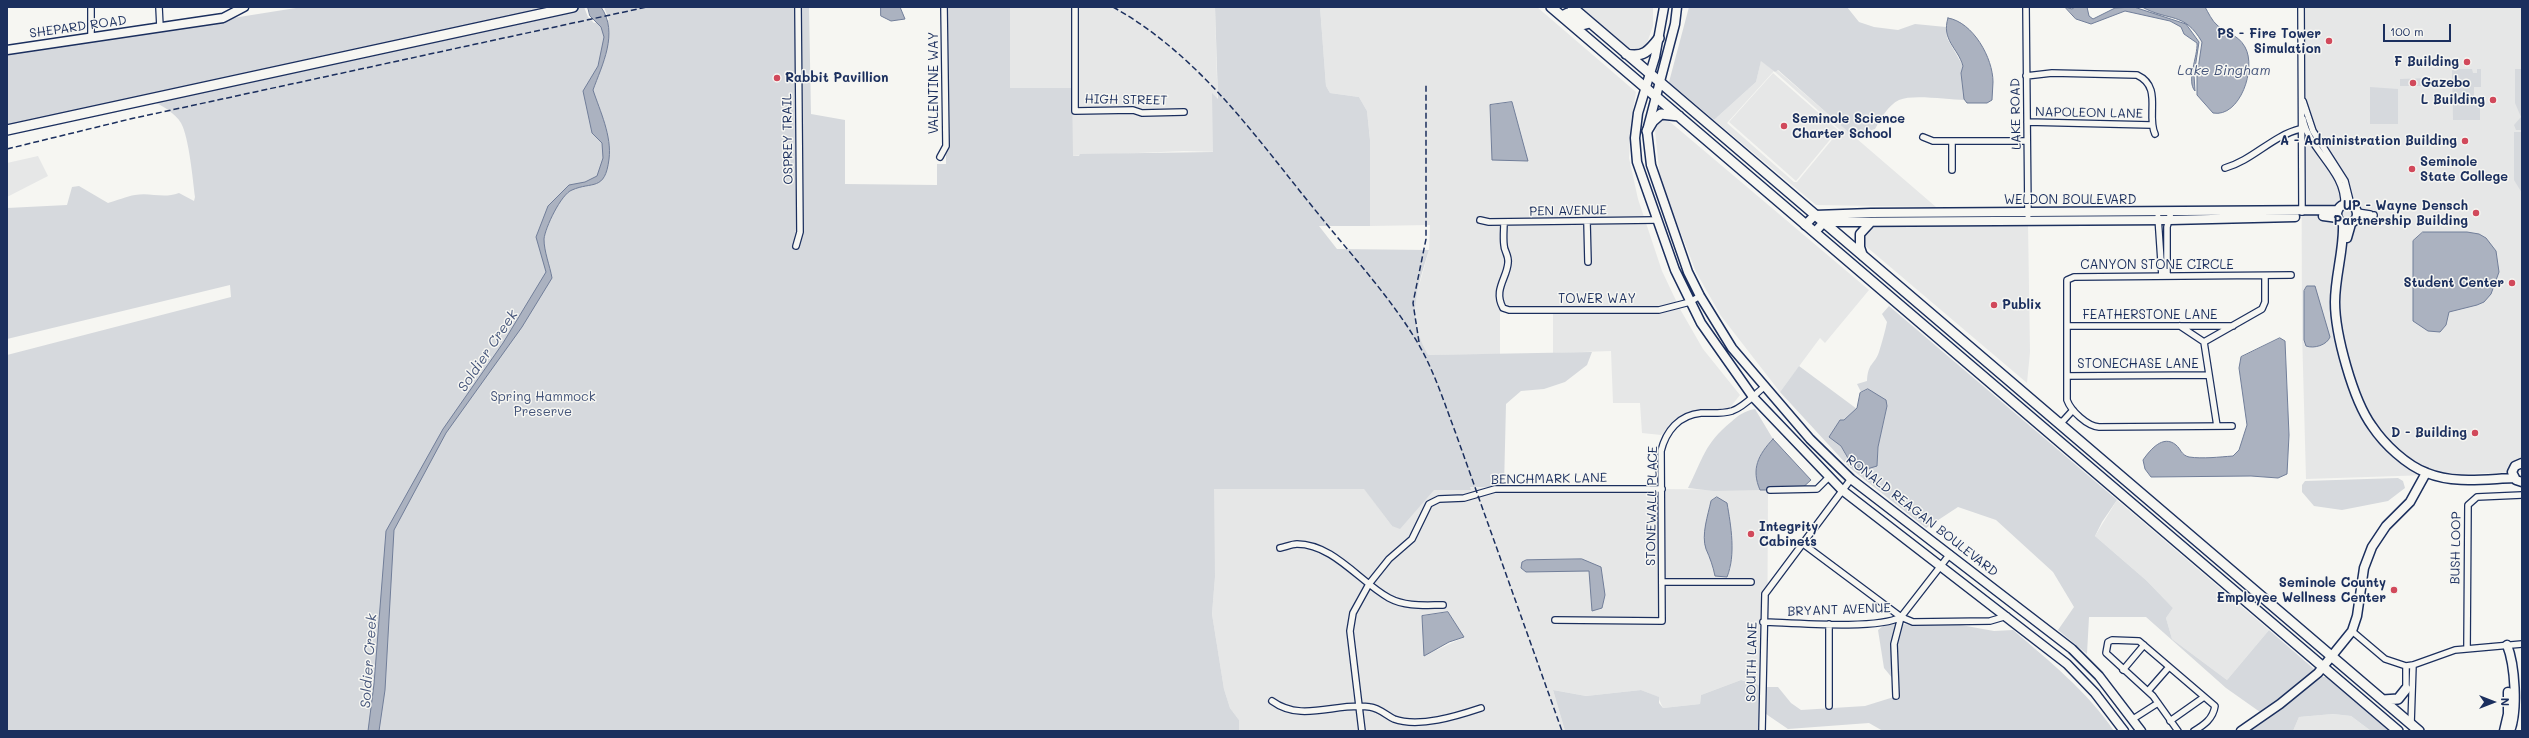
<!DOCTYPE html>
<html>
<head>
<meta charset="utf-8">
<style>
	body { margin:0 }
	#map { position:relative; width:2529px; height:738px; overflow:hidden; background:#f6f6f2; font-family:Mali,sans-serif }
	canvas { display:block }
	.frame { position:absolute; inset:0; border:8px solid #1b2f5e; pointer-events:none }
	.north { position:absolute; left:2473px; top:682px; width:40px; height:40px; -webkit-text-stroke:3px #f6f6f2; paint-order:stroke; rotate:90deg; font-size:11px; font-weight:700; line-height:16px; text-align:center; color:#1b2f5e }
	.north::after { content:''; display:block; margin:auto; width:14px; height:18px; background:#1b2f5e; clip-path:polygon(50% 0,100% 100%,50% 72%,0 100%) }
	.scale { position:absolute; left:2383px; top:24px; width:68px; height:18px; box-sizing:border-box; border:2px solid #1b2f5e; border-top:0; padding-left:5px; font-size:12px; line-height:14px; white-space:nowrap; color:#1b2f5e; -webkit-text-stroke:3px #f6f6f2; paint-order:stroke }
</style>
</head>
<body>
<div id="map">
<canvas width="2529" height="738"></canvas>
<div class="frame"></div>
<div class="north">N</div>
<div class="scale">100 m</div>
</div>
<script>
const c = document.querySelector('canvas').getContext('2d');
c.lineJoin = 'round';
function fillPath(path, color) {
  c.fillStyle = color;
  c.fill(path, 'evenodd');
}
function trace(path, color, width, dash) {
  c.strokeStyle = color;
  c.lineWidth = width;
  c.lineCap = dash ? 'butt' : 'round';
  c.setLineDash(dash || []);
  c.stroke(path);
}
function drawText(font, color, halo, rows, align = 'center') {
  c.font = font + ' Mali,sans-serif';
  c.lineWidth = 3;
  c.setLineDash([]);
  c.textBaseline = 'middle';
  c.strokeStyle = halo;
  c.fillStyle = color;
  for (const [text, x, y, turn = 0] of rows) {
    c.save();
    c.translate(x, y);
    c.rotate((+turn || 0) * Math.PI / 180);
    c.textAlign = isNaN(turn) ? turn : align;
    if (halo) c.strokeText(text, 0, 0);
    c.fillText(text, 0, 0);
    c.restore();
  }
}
fillPath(new Path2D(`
	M997 7H1215L1219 152 1184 151 1070 156 997 87Z
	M1320 7H1537L1636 92 1631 122 1629 158 1638 199 1662 271 1680 309 1703 349 1740 395 1728 410 1678 420 1661 435 1642 433 1640 403H1613L1611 351 1553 353V310H1500V354L1427 355 1418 339 1415 300 1429 250 1430 225 1370 226V140L1367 111 1359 97 1330 93 1326 86ZM1512 102 1521 137 1492 160 1490 105Z
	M1581 7H1653V26L1647 43 1640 53H1635Z
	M2301 7H2522V472L2306 479 2302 331Z
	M1761 60 1774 71 1727 123 1794 182H1797L1840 130 1775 72 1777 70 1936 207 1816 205 1714 120 1756 82Z
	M1773 73 1838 130 1796 181 1729 122Z
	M1663 116 1869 290 1825 343 1820 338 1780 392 1721 316 1696 272 1660 179 1655 130Z
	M38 156 48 176 7 197V163Z
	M2028 224 2030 352 2027 383 1862 243V234L1872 225Z
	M1214 485 1363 487 1392 526 1436 487 1768 490 1767 687 1741 680 1701 695 1700 704 1663 708 1658 697 1641 690 1586 696 1553 690 1565 731H1239V720L1230 708 1224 689 1212 614 1215 577 1210 514ZM1730 520 1731 567 1727 577 1716 576 1712 559ZM1582 559 1605 595 1592 611 1589 571 1522 562 1526 560ZM1448 612 1464 637 1437 650Z
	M2117 500 2269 630 2227 680 2172 639 2166 618 2173 608 2147 581 2095 536Z
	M2333 714 2351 716 2371 731H2293L2299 717Z`), '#e6e7e7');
fillPath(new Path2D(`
	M302 7H563L141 99 134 97 7 128V54Z
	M584 7 588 17 594 23 609 20 604 7H809L811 114 845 120V184L937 185V164H946L945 7H1010V88H1072L1073 156H1079L1080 154 1213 152 1212 93 1218 99 1215 7H1320L1326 86 1330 93 1359 97 1367 111 1370 140V226H1319L1337 249 1429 250C1417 289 1406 317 1428 355L1592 352 1587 365 1565 382 1544 389 1521 391 1506 404 1504 487H1470L1471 490H1434L1400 529 1392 526 1364 489H1214L1215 577 1212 614 1224 689 1230 708 1239 720V731H7V355L231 297 230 285 7 339V208L67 205 72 187 79 186 108 203C116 201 127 196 135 195 151 192 162 199 179 193L194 201 195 197C193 181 189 137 181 123 176 114 161 104 151 101Z
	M1689 7H1847L1859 22 1874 27 1898 30 1915 24 1946 27 1947 38 1963 66 1961 73 1965 100C1947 100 1914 94 1899 100 1888 105 1880 120 1875 129L1853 136 1778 70 1775 72 1761 61 1756 82 1714 120 1669 82Z
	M2452 69H2472L2473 73H2477V69H2481V87H2474V103L2480 104V120H2453Z
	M2515 69H2522V130H2516L2514 125 2521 117 2515 103Z
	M2429 78 2425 86H2400V79Z
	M2370 87 2398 89V124H2370Z
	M2514 132H2522V193L2514 180Z
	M1889 306 2117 500 2102 522 2095 536 2147 581 2173 608 2166 618 2172 639 2227 680 2269 630 2314 669 2313 673 2279 702 2260 712 2226 688 2146 617H2089L2087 654 2058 630 2074 607 2053 572 1996 520 1958 507 1926 528 1850 468 1780 392 1799 366 1857 409 1844 420H1840L1830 437 1841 446 1846 456 1877 466 1878 447 1887 406 1885 400 1868 389 1861 392 1857 384 1867 381C1868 362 1874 366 1879 352 1882 342 1885 332 1887 322L1882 314Z
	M1755 409 1773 439C1758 455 1751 468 1760 490L1714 491 1688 488C1703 459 1704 444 1731 422 1739 415 1744 411 1755 409Z
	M2398 478 2403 481 2405 488 2388 501 2342 510 2314 506 2302 492V485L2305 481Z
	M1887 623 1916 625 1950 623 1994 631 2013 630C2049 661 2087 691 2114 731H1883L1869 723 1788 729 1766 714 1758 728 1759 731H1565L1553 690 1586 696 1641 690 1659 697V703L1663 708 1700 704 1701 695 1741 680 1767 687H1778L1791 703 1801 710 1865 706 1897 696 1898 685 1884 668 1878 630Z
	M2322 677H2328L2389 731H2371L2351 716 2333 714 2299 717 2293 731H2245Z`), '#d6d9dd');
const water = new Path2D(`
	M588 7H601C619 33 602 65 593 90 600 111 612 136 609 159 605 192 592 181 572 190 561 194 545 228 544 239 544 252 550 266 552 278L522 327 446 433 394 530 385 690 379 731H368L374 684 386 531 443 429 503 343 546 272 536 237 548 206 569 185 585 182 597 176 603 158 602 143 592 133 583 91 598 66 604 37 601 27 590 16Z
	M881 7H900L905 19 891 21 881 16Z
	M2065 7 2072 9 2075 7H2087L2089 16 2093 19 2115 8 2134 7 2186 24 2199 42 2194 75 2195 91C2186 81 2198 56 2197 43L2184 34 2181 27 2170 21 2125 11 2091 24 2076 19Z
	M2142 7H2205C2208 12 2212 21 2217 25 2227 35 2237 33 2245 47 2257 68 2240 118 2213 113L2197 95V76L2202 42C2184 11 2169 22 2142 7Z
	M1948 18C1973 22 1993 58 1993 82 1993 88 1992 94 1992 100L1987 103H1967L1964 99 1961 73 1963 66C1958 48 1941 40 1948 18Z
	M1512 102 1528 161 1492 160 1490 105Z
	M2423 232H2467L2479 234 2486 238 2496 251 2499 272 2491 294 2484 302 2477 305 2449 312 2446 325 2440 332 2428 331 2413 321V241Z
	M2307 286H2315L2330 337C2327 345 2314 349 2306 346L2304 340V291Z
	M2280 338 2285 341 2289 435 2287 474 2278 478 2251 476 2151 477 2145 469 2143 460C2150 450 2163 434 2176 445 2181 449 2181 455 2189 457 2203 459 2219 457 2233 456L2239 450 2247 425 2239 368 2241 357Z
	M1868 389 1886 400 1887 406 1878 447 1877 466 1867 469 1853 467 1841 446 1829 437 1840 420H1844L1857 408 1860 393Z
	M1773 439 1811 480 1800 490H1760C1751 469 1758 455 1773 439Z
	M1717 497 1727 503C1731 526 1736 555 1727 577L1715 576C1713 566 1710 558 1706 549 1701 535 1708 515 1711 501Z
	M1582 559 1601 567 1605 595 1602 608 1592 611 1589 571 1526 572 1521 568 1522 562 1526 560Z
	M1448 612 1464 637 1449 642 1424 656 1422 616Z`);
fillPath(water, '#abb2c0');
trace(water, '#717e99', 1);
const street = new Path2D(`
	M159 7 160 27
	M1075 7V111L1133 110 1142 113 1184 112
	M2026 7 2028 215
	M2301 7 2302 212
	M91 38V7
	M2026 76 2052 73 2137 75C2163 87 2146 115 2155 134
	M2303 101 2313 131 2345 181 2351 205
	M2303 119C2309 151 2346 171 2344 205
	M2027 122 2151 125
	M1923 137 1933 141H2027
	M1952 141V170
	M940 157 946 146 944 7
	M2225 168C2253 160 2272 136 2300 129
	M2357 212 2370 214
	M2158 217 2162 276
	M2357 218 2374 215
	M1480 220 1489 222 1657 220
	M1504 222C1504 229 1503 237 1504 245 1504 251 1509 255 1508 263 1507 278 1493 290 1503 308L1509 310H1659L1690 302 1700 296
	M1587 222 1588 262
	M796 246 800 232 798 7
	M2167 276V227L2171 212
	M2067 326H2233
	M2180 326 2204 342
	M2204 342 2262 309 2265 302V276
	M2204 342 2217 426
	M2067 376 2209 375
	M2057 422 2063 421 2073 410
	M2232 426 2099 427C2087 426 2071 411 2067 400V280L2074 277 2291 275
	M1770 490 1817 489 1829 477
	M1802 543 1901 617
	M1280 548C1285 547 1292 544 1297 544 1333 544 1360 582 1389 598 1406 607 1425 605 1443 605
	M1662 582H1751
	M1555 620 1662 621 1661 451C1666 431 1679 415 1701 413 1711 413 1722 414 1732 411 1744 407 1754 395 1764 387
	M1763 622C1794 623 1878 630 1901 617L1913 622 1990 621 2007 616
	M1829 624V706
	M2352 631 2385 659 2406 666 2413 665 2455 650 2522 644
	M2467 649 2468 505 2477 497 2522 495
	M2123 670 2144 645
	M2406 689V666
	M2148 691 2169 667
	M1896 696 1894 644 1901 617 1950 554
	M1272 701C1302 723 1336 702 1370 707 1379 708 1386 715 1394 719 1419 728 1457 716 1481 708
	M2133 719 2158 703
	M2170 721 2204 697
	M2411 724 2413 665
	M1362 731 1350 631 1353 613 1369 584 1389 559 1412 539 1429 504 1439 499 1464 498 1495 489H1662
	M1762 731 1765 594 1851 479
	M2178 731 2153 696 2106 653 2108 642 2112 640 2139 641 2215 706C2213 719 2204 725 2194 731`);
const secondary = new Path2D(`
	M1664 7 1655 57 1638 113 1635 138 1637 162 1675 270 1701 323 1753 397 1842 490 2067 664 2095 693 2124 731
	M1677 7 1675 24 1647 131 1651 165 1688 272 1700 296 1732 348 1810 439 1851 479 2072 649 2099 676 2141 731
	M7 50 223 18 244 7
	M2337 214a10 10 0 1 1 20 0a10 10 0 1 1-20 0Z
	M2323 216 2338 218
	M2343 224C2344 250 2335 276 2335 302 2335 334 2353 400 2372 426 2384 444 2406 465 2427 473 2454 484 2485 479 2514 478
	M1805 225 1815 215 1871 213 2338 210
	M1815 232 1824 222 2170 220 2295 217
	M2347 238 2351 224
	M1863 256 1860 247V234L1871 222
	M2522 463 2515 466 2512 472 2516 480 2522 482
	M2507 645C2515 665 2518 710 2510 731
	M2241 731 2280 704 2318 673 2352 631 2357 616 2364 568 2372 547 2386 526 2410 502 2426 473
	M2504 731 2508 714V692`);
const primary = new Path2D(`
	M1551 7 2398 731
	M1572 7 2419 731
	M1562 16 1568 13 1582 25 1590 23
	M1626 54C1643 58 1649 51 1659 38
	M7 130 573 7
	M1647 131 1653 121 1661 114 1679 116
	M2383 700 2398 699 2406 689`);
trace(street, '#1b2f5e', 8);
trace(secondary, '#1b2f5e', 11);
trace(primary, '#1b2f5e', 12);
trace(street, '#f6f6f2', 5.5);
trace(secondary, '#f6f6f2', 8);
trace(primary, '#f6f6f2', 9);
trace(new Path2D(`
	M1113 7C1202 57 1256 138 1320 216 1353 257 1392 299 1419 345 1435 373 1445 405 1456 434L1562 731
	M7 149 130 119 647 7
	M1419 342 1413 303 1426 239V83`), '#1b2f5e', 1.5, [6, 3]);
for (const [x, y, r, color] of [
	[2329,41,4,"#d1495b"],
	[2467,62,4,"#d1495b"],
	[777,78,4,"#d1495b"],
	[2413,83,4,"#d1495b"],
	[2493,100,4,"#d1495b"],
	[1784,126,4,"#d1495b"],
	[2465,141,4,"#d1495b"],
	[2412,169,4,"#d1495b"],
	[2476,213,4,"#d1495b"],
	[2512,283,4,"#d1495b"],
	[1994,305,4,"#d1495b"],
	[2475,433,4,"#d1495b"],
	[1751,534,4,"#d1495b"],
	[2394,590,4,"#d1495b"]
]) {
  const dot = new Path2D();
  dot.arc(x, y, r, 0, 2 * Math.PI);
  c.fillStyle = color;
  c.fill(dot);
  trace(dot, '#f6f6f2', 1.5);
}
drawText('13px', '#1b2f5e', '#f6f6f2', [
	["SHEPARD ROAD",78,27,-8],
	["VALENTINE WAY",934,83,-90],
	["HIGH STREET",1126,100,1],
	["NAPOLEON LANE",2089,113,1],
	["LAKE ROAD",2016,114,-91],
	["OSPREY TRAIL",788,139,-91],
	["WELDON BOULEVARD",2070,200],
	["PEN AVENUE",1568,211,-1],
	["CANYON STONE CIRCLE",2157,265],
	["TOWER WAY",1597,299],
	["FEATHERSTONE LANE",2150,315],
	["STONECHASE LANE",2138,364],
	["BENCHMARK LANE",1549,479,-1],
	["STONEWALL PLACE",1652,506,-89],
	["RONALD REAGAN BOULEVARD",1922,516,38],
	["BUSH LOOP",2456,548,-89],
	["BRYANT AVENUE",1839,610,-2],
	["SOUTH LANE",1752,662,-89]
]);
drawText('bold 13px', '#1b2f5e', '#f6f6f2', [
	["PS - Fire Tower",2321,34],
	["Simulation",2321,49],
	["F Building",2459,62],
	["Rabbit Pavillion",785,78,"left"],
	["Gazebo",2421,83,"left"],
	["L Building",2485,100],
	["Seminole Science",1792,119,"left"],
	["Charter School",1792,134,"left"],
	["A - Administration Building",2457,141],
	["Seminole",2420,162,"left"],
	["State College",2420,177,"left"],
	["UP - Wayne Densch",2468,206],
	["Partnership Building",2468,221],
	["Student Center",2504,283],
	["Publix",2002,305,"left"],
	["D - Building",2467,433],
	["Integrity",1759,527,"left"],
	["Cabinets",1759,542,"left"],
	["Seminole County",2386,583],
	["Employee Wellness Center",2386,598]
], 'right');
drawText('13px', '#405177', '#f6f6f2', [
	["Spring Hammock",543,397],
	["Preserve",543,412]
]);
drawText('italic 14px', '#46567b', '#f6f6f2', [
	["Lake Bingham",2224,71],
	["Soldier Creek",488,351,-56],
	["Soldier Creek",369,661,-86]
]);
</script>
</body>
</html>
